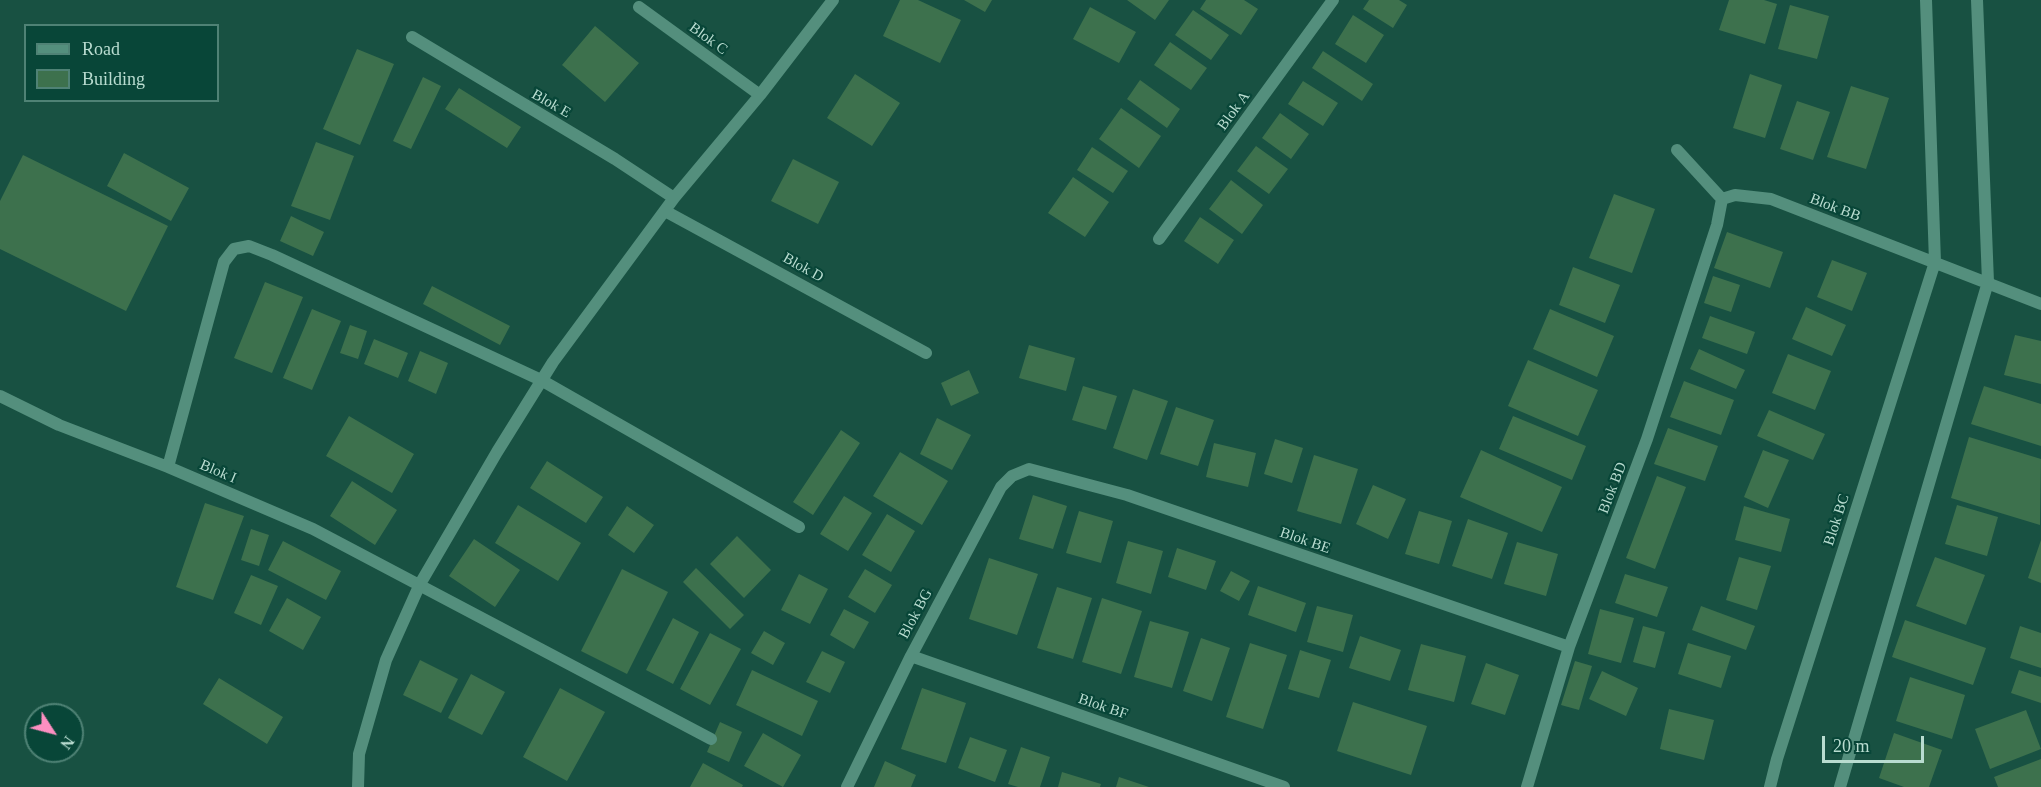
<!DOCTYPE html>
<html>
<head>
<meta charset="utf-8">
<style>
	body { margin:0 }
	#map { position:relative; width:2041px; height:787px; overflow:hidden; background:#185142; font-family:"Times New Roman",serif }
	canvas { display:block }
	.legend { position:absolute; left:24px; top:24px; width:195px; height:78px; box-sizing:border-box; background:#084638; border:2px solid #4f8275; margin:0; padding:8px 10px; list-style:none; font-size:18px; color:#b9dcd0 }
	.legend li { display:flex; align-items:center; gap:12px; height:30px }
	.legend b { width:30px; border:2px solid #4f8275 }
	.north { position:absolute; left:24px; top:703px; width:60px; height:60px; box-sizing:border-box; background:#084638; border:2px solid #4f8275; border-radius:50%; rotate:126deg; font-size:16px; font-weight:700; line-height:24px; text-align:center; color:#b9dcd0 }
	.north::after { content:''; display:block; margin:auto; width:21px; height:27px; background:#fc8fc1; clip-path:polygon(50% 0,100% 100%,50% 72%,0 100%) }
	.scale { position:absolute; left:1822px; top:736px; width:102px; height:27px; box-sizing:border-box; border:3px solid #b9dcd0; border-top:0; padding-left:8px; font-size:18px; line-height:21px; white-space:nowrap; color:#b9dcd0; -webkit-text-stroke:4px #084638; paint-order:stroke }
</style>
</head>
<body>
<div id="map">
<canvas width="2041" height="787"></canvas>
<ul class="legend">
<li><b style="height:8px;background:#548f7d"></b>Road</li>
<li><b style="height:16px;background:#3d714d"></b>Building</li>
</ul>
<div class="north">N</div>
<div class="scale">20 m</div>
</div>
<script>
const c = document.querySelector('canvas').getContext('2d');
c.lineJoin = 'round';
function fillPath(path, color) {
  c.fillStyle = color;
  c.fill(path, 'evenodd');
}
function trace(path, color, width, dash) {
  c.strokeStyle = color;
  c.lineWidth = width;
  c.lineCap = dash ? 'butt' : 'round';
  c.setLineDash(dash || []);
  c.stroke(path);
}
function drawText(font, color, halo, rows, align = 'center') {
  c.font = font + ' "Times New Roman",serif';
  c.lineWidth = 4.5;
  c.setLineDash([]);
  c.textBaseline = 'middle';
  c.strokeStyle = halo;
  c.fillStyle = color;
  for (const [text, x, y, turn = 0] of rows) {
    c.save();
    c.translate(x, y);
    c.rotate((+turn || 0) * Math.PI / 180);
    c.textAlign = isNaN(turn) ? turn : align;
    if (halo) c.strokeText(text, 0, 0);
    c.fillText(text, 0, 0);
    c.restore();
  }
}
fillPath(new Path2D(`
	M900 0H918L961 20 940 63 883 36Z
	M964 0H992L985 12Z
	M1127 0H1169L1155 20Z
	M1206 0H1244L1258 9 1241 35 1200 9Z
	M1369 0H1399L1407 5 1393 28 1363 9Z
	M1729 0H1764L1777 4 1765 44 1719 30Z
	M1790 5 1829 16 1817 59 1778 49Z
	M1090 7 1136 32 1119 63 1073 39Z
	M1193 10 1229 35 1211 60 1175 35Z
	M1353 15 1384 35 1366 63 1335 44Z
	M595 26 639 63 605 102 562 65Z
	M1170 42 1207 68 1191 90 1154 65Z
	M357 49 394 64 360 145 323 129Z
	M1323 51 1373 84 1362 101 1312 68Z
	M855 74 900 103 872 146 827 118Z
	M1750 74 1782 85 1765 138 1733 128Z
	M423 77 441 86 411 149 393 141Z
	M1140 80 1180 109 1167 128 1127 99Z
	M1303 81 1338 103 1323 126 1288 104Z
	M1851 86 1889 98 1866 169 1827 157Z
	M459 88 521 127 507 148 445 109Z
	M1797 101 1830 112 1813 160 1780 149Z
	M1121 108 1161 136 1139 168 1099 139Z
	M1280 113 1309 134 1291 159 1262 138Z
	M316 142 354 156 330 220 291 206Z
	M1256 146 1288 169 1269 194 1237 171Z
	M1092 147 1128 171 1113 193 1077 170Z
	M124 153 189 188 171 221 107 186Z
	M23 155 168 226 126 311 0 249V201Z
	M793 159 839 182 818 224 771 201Z
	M1073 177 1109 202 1085 237 1048 213Z
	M1231 180 1263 205 1242 234 1209 209Z
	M1614 194 1655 209 1632 273 1589 258Z
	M291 216 324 232 313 256 280 241Z
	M1200 217 1234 240 1218 264 1184 241Z
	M1727 232 1783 252 1770 288 1714 268Z
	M1832 260 1867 273 1852 311 1817 297Z
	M1573 267 1620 285 1605 323 1559 305Z
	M1713 276 1740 285 1731 312 1704 303Z
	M265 282 303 297 272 373 234 358Z
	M432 286 510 326 500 345 423 304Z
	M1806 307 1846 325 1832 356 1792 339Z
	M312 309 341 321 312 390 283 378Z
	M1550 309 1614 336 1597 377 1533 349Z
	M1710 316 1755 332 1747 354 1702 338Z
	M350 325 367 331 358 359 340 353Z
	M2015 335 2041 341V384L2004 375Z
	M374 339 408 353 398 378 364 364Z
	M1029 345 1075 358 1066 391 1019 378Z
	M1699 349 1745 370 1736 389 1690 369Z
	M420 351 448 363 436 394 408 381Z
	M1788 354 1831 371 1815 410 1772 393Z
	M1528 360 1598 390 1578 436 1508 406Z
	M969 370 979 393 951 406 941 383Z
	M1684 381 1734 400 1721 435 1670 417Z
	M1083 386 1117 396 1106 430 1072 420Z
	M1984 386 2041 404V446L1971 424Z
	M1133 389 1168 401 1147 460 1113 448Z
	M1176 407 1214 420 1198 466 1160 454Z
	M1769 410 1825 434 1813 460 1757 436Z
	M349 416 414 454 392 493 326 456Z
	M1513 416 1586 446 1572 480 1499 449Z
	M937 418 971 435 952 470 920 454Z
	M1668 428 1718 446 1705 481 1654 464Z
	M841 430 860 443 813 515 793 502Z
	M1969 437 2041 459 2040 525 1951 498Z
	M1275 439 1303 448 1292 483 1264 474Z
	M1214 443 1256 453 1248 487 1206 477Z
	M1481 450 1562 487 1542 532 1460 497Z
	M1763 450 1789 460 1768 508 1744 497Z
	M900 452 948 481 922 525 873 496Z
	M1314 455 1358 469 1341 524 1297 511Z
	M547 461 603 497 586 523 530 488Z
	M1657 476 1686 487 1655 569 1626 558Z
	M352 481 397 510 375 545 330 516Z
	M1373 485 1406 499 1388 539 1356 524Z
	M1033 495 1067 506 1053 549 1019 539Z
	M844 496 872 513 848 551 820 534Z
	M205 503 244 516 213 600 176 587Z
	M518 505 581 543 558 581 495 543Z
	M1957 505 1998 517 1987 556 1945 544Z
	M627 506 654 525 634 553 608 535Z
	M1744 506 1790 519 1781 552 1735 540Z
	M1079 511 1113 521 1101 563 1066 553Z
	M1419 511 1452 521 1439 564 1405 554Z
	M887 514 915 531 891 572 862 555Z
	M1468 519 1508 533 1492 579 1452 566Z
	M251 529 269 535 259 566 241 560Z
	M737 536 771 570 744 598 710 564Z
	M474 539 520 570 495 607 449 576Z
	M2041 540V583L2028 578Z
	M283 541 341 571 326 600 268 570Z
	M1128 541 1163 551 1151 594 1116 583Z
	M1517 542 1558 554 1546 596 1504 584Z
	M1177 548 1216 561 1206 590 1168 577Z
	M1739 557 1771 566 1757 610 1726 600Z
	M1935 557 1985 575 1966 625 1916 606Z
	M989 558 1038 574 1017 635 969 619Z
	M696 568 744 615 730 629 683 582Z
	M622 569 668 592 627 674 581 651Z
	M865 569 892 585 875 613 848 597Z
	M1231 571 1250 581 1239 601 1220 591Z
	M799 574 828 589 810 624 781 610Z
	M1625 574 1668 587 1657 617 1615 603Z
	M251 575 278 586 261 625 234 613Z
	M1258 586 1306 603 1296 632 1248 615Z
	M1057 587 1092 598 1073 659 1037 648Z
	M287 598 321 617 303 650 269 631Z
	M1102 598 1142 611 1121 674 1082 662Z
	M1317 606 1353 615 1343 652 1307 642Z
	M1701 606 1755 626 1746 650 1692 630Z
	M844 609 869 622 854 649 830 635Z
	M1600 609 1634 618 1621 663 1588 654Z
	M673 618 699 632 673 684 646 670Z
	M1905 620 1986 648 1973 685 1892 657Z
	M1150 621 1189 632 1172 688 1134 677Z
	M1643 626 1665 632 1655 668 1633 662Z
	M2020 626 2041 633V668L2010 658Z
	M764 631 785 643 773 665 751 653Z
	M710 633 741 649 710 705 680 689Z
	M1360 636 1401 650 1390 681 1349 668Z
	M1201 638 1230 648 1212 701 1183 691Z
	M1250 643 1287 655 1263 729 1226 717Z
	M1688 643 1731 656 1721 688 1678 674Z
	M1421 644 1466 656 1454 702 1408 690Z
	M1300 650 1331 660 1319 698 1288 689Z
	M822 651 845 662 830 693 806 682Z
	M420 660 458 679 441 713 403 695Z
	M1575 661 1592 666 1579 710 1561 705Z
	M1486 663 1519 675 1505 715 1471 704Z
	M752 670 818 701 802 736 736 705Z
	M2019 670 2041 677V703L2011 693Z
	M1602 671 1638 688 1626 716 1589 699Z
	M471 674 505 692 482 735 448 718Z
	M1910 677 1965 695 1952 739 1896 721Z
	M219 678 283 717 267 744 203 704Z
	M560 688 605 712 567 781 523 757Z
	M922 688 966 703 946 763 901 749Z
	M1353 702 1427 726 1411 775 1337 751Z
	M1669 709 1714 720 1704 760 1660 749Z
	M2026 710 2041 749 1990 769 1975 729Z
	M720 722 742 732 729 762 707 752Z
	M763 733 801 755 783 787 744 766Z
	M1894 733 1942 750 1929 787H1904L1879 778Z
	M970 737 1007 750 995 782 958 768Z
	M1021 747 1050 757 1040 787H1018L1008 784Z
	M2041 759V787H1998L1994 777Z
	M885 761 916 775 911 787H874Z
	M703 763 743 785 742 787H690Z
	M1062 772 1101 784 1100 787H1058Z
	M1119 777 1149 787H1116Z`), '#3d714d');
trace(new Path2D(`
	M639 7 760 95
	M412 37 615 159 674 198
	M1677 150 1722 199
	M1722 199 1735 195 1771 199 2041 304
	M665 211 926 353
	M1159 239 1333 0
	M0 396 59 425 168 467 313 529 711 739
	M168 467 224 262 234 249 249 246 272 255 541 380 799 527
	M911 656 1284 787
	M358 787 359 754 386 660 420 584 497 452 553 362 674 198 760 95 833 0
	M847 787 911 656 1001 487 1012 476 1029 469 1127 495 1569 647
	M1527 787 1569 647 1647 439 1717 225 1722 199
	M1770 787 1777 759 1935 262 1926 0
	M1840 787 1988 282 1977 0`), '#548f7d', 12);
drawText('15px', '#b9dcd0', '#084638', [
	["Blok C",708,39,36],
	["Blok E",551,104,30],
	["Blok A",1234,111,-54],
	["Blok BB",1835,208,21],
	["Blok D",803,268,29],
	["Blok I",218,472,23],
	["Blok BD",1613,488,-69],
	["Blok BC",1837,520,-72],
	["Blok BE",1305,541,19],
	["Blok BG",916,614,-62],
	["Blok BF",1103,707,19]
]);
</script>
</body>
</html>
